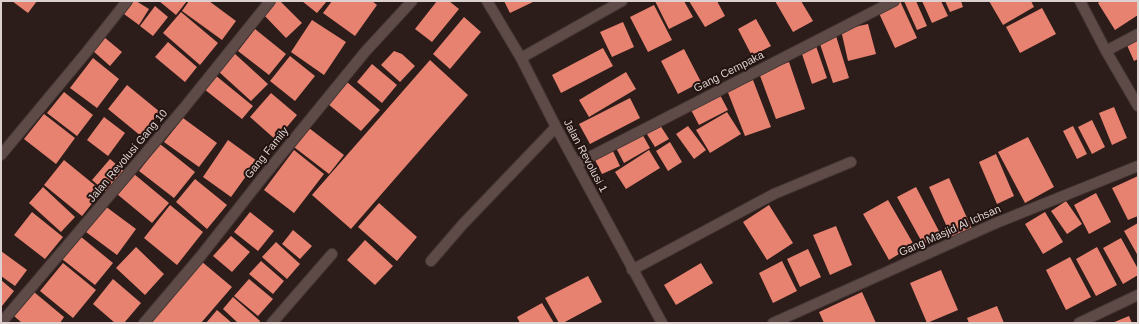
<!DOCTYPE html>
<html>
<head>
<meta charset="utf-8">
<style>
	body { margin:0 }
	#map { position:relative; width:1139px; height:324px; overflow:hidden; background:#2d1d1a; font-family:Helvetica,sans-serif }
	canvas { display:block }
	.frame { position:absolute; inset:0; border:2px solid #ddd1cf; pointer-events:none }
</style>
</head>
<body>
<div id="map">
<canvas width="1139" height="324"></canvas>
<div class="frame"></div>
</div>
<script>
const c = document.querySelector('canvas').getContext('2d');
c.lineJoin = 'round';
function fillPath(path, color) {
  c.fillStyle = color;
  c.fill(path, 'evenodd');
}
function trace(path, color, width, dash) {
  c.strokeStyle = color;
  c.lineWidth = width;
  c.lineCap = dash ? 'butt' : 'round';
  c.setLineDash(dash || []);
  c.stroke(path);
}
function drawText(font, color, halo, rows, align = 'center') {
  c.font = font + ' Helvetica,sans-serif';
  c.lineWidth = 4;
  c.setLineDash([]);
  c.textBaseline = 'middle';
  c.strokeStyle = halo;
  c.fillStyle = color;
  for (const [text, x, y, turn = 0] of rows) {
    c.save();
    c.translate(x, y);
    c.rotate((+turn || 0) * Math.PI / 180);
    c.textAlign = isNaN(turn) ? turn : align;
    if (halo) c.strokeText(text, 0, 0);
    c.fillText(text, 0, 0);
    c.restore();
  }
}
fillPath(new Path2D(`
	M12 1H37L28 13Z
	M133 1H136L149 9 139 25 124 14Z
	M159 1H187L176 15Z
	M189 1H209L236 21 222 40 182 11Z
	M276 1H280L302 23 286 38 263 14Z
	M302 1H327L317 13Z
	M332 1H372L377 5 355 36 323 13Z
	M437 1H449L459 9 432 42 415 29Z
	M504 1H535L510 13Z
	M655 1H684L693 17 669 29Z
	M689 1H717L725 16 705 27Z
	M775 1H801L813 21 793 32Z
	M900 1 917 38 895 48 878 11Z
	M904 1H916L927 26 917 30Z
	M922 1H941L948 16 932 23Z
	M945 1H961L963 7 950 12Z
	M989 1H1031L1034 7 1003 25Z
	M1101 1H1138V15L1115 30 1098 3Z
	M654 5 672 40 648 52 630 17Z
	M155 6 168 17 153 36 140 26Z
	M1042 8 1056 34 1020 53 1006 27Z
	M181 12 218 43 200 65 163 33Z
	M464 17 481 32 450 69 433 54Z
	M756 19 771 46 752 56 738 29Z
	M312 20 346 42 324 75 291 52Z
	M623 22 634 47 612 57 600 32Z
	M868 24 876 54 848 61 841 30Z
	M255 29 286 54 269 75 238 51Z
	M836 36 849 78 833 83 819 41Z
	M104 37 122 52 110 66 92 50Z
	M1138 37V59L1134 61 1126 43Z
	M168 42 197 67 185 82 155 57Z
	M816 46 827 78 812 84 801 51Z
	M603 48 613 66 561 93 552 75Z
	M684 49 701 82 678 94 661 61Z
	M394 51 402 54 415 66 400 82 381 65Z
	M234 53 268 84 251 101 218 71Z
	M290 56 315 76 295 101 270 81Z
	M93 58 119 79 97 108 70 88Z
	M430 60 468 95 351 229 312 195Z
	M789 62 805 109 776 119 759 73Z
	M372 64 397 85 382 103 357 82Z
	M626 72 636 89 589 117 579 100Z
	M215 75 253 106 242 119 204 89Z
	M753 80 771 127 745 136 727 90Z
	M347 82 380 110 361 131 328 104Z
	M127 85 160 112 141 136 108 109Z
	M64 92 93 115 77 136 47 113Z
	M271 93 297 115 276 140 250 117Z
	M719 93 728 110 699 125 690 108Z
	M630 98 640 118 590 144 579 124Z
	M1114 107 1127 138 1112 145 1099 113Z
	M727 112 741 134 710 153 696 130Z
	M44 114 75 138 56 164 24 139Z
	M104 117 125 133 108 156 87 140Z
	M183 118 217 143 199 167 164 142Z
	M1092 120 1105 147 1092 154 1078 127Z
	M658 122 669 139 655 147 645 131Z
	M688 126 706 150 694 159 676 134Z
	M1073 126 1087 154 1077 159 1063 131Z
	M309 128 344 155 329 174 294 147Z
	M641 132 650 148 624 163 615 146Z
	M1028 137 1054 187 1025 203 998 152Z
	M228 140 257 161 231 197 203 177Z
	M670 142 682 162 668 171 656 151Z
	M160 144 195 172 174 198 139 171Z
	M611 147 620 166 602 174 593 156Z
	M294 150 324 174 294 213 264 190Z
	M649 150 660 168 626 189 615 172Z
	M996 154 1014 196 997 204 979 162Z
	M110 159 124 171 106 192 92 180Z
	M64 160 102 191 82 216 44 185Z
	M134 174 169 203 152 223 117 194Z
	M1138 176V216L1128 220 1112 188Z
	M949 178 972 229 952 238 929 187Z
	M195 179 227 205 207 229 176 202Z
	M43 187 75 217 61 232 29 203Z
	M916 187 941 235 923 244 897 197Z
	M1096 193 1111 222 1089 234 1074 205Z
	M888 200 914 245 889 260 863 214Z
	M1066 201 1082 224 1067 234 1051 211Z
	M379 203 417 237 397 261 358 227Z
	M170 205 203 232 177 265 144 238Z
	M769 205 793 243 767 260 743 222Z
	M105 206 136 229 117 255 86 232Z
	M32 212 63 237 45 259 14 235Z
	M250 212 274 231 258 251 234 232Z
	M1045 212 1063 242 1043 254 1025 224Z
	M1138 223V256L1124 231Z
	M836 226 852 265 830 275 813 235Z
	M293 230 312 246 300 259 282 244Z
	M80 236 113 263 95 285 62 259Z
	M231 236 250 252 232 272 213 256Z
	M1121 238 1138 269V275L1123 284 1103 248Z
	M365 240 393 266 375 285 347 260Z
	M276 242 300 264 287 279 262 257Z
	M136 247 164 274 145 295 116 268Z
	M1097 247 1117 285 1096 296 1076 259Z
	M808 249 821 277 800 287 787 259Z
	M1 251 27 270 15 286 1 276Z
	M1070 257 1091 297 1066 310 1046 270Z
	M201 261 232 287 201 323H148Z
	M261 261 284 281 273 294 249 274Z
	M782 261 797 291 773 303 759 273Z
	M63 263 96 290 73 318 40 291Z
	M701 263 713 283 676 305 664 285Z
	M941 270 958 310 927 323 910 283Z
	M588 276 602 302 563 323H559L545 298Z
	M113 279 141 303 124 323H115L93 304Z
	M249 279 273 299 258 316 234 296Z
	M1 280 14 291 2 306 1 305Z
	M34 292 64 317 60 323H22L14 316Z
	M862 292 876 323H824L819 312Z
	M233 297 260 321 259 323H238L223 309Z
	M542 303 554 323H520L517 317Z
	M997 306 1004 323H969L967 318Z
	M217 310 232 323H206Z
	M1129 316 1132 323H1112Z`), '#e88270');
const street = new Path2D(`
	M487 1 521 58 556 127 662 323
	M1080 1 1106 51 1138 106
	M1106 51 1138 34
	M521 58 622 1
	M1 155 85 54 127 1
	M576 164 894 1
	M431 261 463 224 556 127
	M632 270 774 194 851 162
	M1 323 184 108 270 1
	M144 323 200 257 263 177 365 52 412 1
	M272 323 332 254
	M773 323 996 223 1138 166
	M1079 323 1138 295`);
trace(street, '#453735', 12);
trace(street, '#5e4b48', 10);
drawText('11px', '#ddd1cf', '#231411', [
	["Gang Cempaka",729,72,-27],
	["Gang Family",267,153,-51],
	["Jalan Revolusi Gang 10",128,156,-50],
	["Jalan Revolusi 1",585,156,62],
	["Gang Masjid Al Ichsan",950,231,-24]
]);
</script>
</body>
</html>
